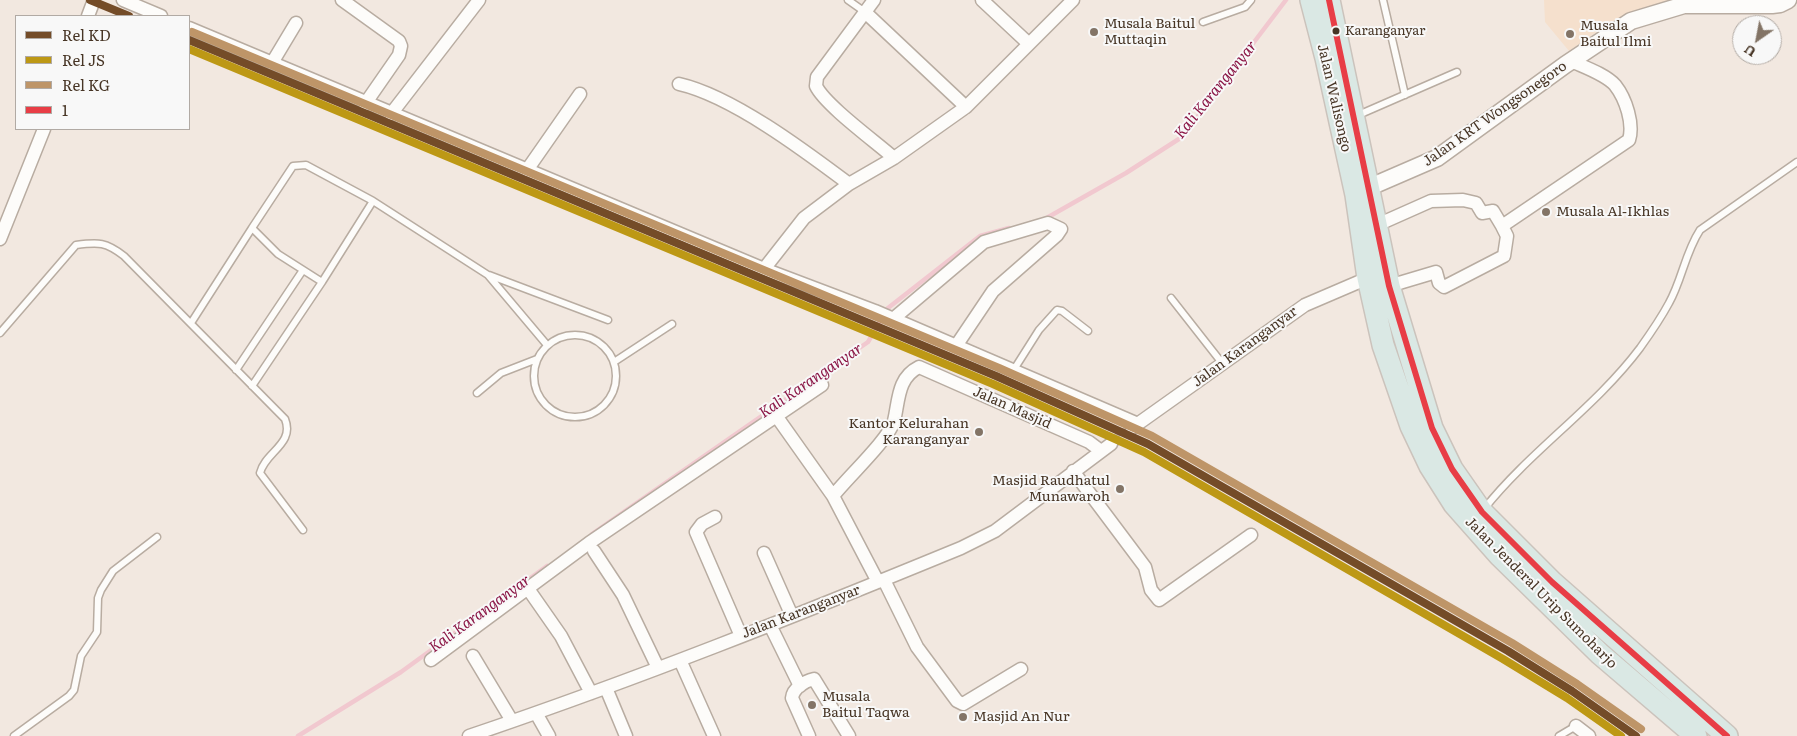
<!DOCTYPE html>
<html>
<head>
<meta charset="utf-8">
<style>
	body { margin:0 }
	#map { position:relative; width:1797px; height:736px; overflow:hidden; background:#f2e8e0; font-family:Literata,serif }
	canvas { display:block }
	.legend { position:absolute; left:15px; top:15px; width:175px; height:115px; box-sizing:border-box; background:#f8f8f8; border:1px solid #b1aaa4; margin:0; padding:6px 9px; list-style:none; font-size:15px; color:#473525 }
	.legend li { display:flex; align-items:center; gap:10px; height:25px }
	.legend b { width:25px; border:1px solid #b1aaa4 }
	.north { position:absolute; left:1732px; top:15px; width:50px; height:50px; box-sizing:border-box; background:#f8f8f8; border:1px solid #b1aaa4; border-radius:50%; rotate:213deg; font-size:14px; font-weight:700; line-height:20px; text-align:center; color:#473525 }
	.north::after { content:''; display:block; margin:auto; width:18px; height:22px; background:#837466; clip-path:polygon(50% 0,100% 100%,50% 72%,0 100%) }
</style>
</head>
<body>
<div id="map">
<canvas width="1797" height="736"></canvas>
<ul class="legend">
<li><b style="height:6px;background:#744c28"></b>Rel KD</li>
<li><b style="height:6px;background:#bd9815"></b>Rel JS</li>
<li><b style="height:6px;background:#be9568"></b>Rel KG</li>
<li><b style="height:6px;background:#e83d46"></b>1</li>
</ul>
<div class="north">U</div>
</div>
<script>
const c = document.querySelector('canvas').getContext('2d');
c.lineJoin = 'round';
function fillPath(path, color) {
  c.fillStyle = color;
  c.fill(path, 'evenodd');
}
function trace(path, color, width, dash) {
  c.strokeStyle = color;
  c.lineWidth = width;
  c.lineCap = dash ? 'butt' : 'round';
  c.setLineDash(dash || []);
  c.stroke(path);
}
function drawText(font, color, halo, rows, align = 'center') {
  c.font = font + ' Literata,serif';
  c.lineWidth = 4;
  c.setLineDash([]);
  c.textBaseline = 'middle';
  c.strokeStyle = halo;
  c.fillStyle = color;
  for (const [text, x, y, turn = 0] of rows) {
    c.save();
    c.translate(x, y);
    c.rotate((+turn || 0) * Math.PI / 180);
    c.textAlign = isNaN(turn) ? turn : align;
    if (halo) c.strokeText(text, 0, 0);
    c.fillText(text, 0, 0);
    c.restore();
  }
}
fillPath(new Path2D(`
	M1544 0H1680L1608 24 1569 51 1545 22Z`), '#f5e0cd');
trace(new Path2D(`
	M1043 220 1126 173 1182 137 1286 0
	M592 534 868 342 888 308 980 236 1009 228
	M298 736 401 672 547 566`), '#f1c8cf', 4.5);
trace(new Path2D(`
	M1111 444 1130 430`), '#d0c4bb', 12, [12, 6]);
const service = new Path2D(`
	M848 0 865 12
	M1383 0 1405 95
	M1203 22 1245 7 1251 0
	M1356 116 1457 72
	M373 201 322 282 278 254 252 228 293 166 306 165 373 201 488 275 547 345
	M489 275 608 320
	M1171 298 1222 363
	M191 323 252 228
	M0 333 76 245C99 242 106 242 124 256L285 419C295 444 265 452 260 473L303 530
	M534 376a41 41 0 1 1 82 0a41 41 0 1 1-82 0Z
	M614 362 672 324
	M236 370 303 270
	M1013 371 1039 330 1057 310 1062 311 1088 331
	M252 386 322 282
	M477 393 501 373 537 359
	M1484 509C1531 450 1595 408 1640 348 1650 334 1661 318 1669 303 1682 280 1685 253 1700 230L1797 162
	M14 736 69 696 74 690 81 656 97 632 98 598 101 590 113 571 157 537
	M1559 736 1576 726`);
const minor = new Path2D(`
	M123 0 161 16
	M342 0 399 41 401 46 399 55 365 104
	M874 0 817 77 816 86C825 105 876 142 894 158
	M982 0 1028 43
	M865 12 966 107
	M88 16 94 0
	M189 28 764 269 875 311 1138 424
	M272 63 296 23
	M679 84C732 96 805 151 849 184
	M391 114 479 0
	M527 170 580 94
	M1377 225 1431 201 1463 200 1476 203 1482 213 1493 211 1502 226
	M0 239 44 129
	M764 269 804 218 849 184 894 158 966 107 1073 0
	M1389 286 1436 272 1439 283 1444 287 1504 256 1507 236 1502 226 1629 140C1634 124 1626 99 1615 85 1605 74 1584 67 1571 61
	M893 319 984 242 1048 223 1061 229 1057 235 993 291 956 346
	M777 417 833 496 878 582
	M1132 428 1305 305 1368 278
	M1073 471 1145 567 1151 590 1159 600 1251 535
	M833 496C847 478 889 439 894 421 899 401 897 378 919 367L1089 442 1101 451
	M715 517 702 524 696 532 741 636
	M594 551 623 595 658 668
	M764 553 792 616
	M884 580 917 647 957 701 963 704 1021 669
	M531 593 561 636 591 693
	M770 625 800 686
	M473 656 512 721
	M431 660 589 543 822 385
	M680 660 714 736
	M606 688 626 736
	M536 713 549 736
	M1576 726 1589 736
	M469 736C635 680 798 615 961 548L995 531 1111 444
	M809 736 792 698C793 688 805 681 814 679L849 736`);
const tertiary = new Path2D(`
	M1370 187 1437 158 1565 65 1631 21 1684 5H1772L1780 4 1788 0`);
const trunk = new Path2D(`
	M1311 0 1326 58 1356 195 1368 278 1383 345 1411 426 1430 466 1454 504 1500 556 1600 654 1696 736
	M1329 0 1389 286 1432 428 1452 469 1482 512 1552 582 1727 736`);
trace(service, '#b8aca1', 9);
trace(minor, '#b8aca1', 15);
trace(tertiary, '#b8aca1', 19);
trace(trunk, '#cbc3bc', 24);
trace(service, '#fdfcfa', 6);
trace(minor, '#fdfcfa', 12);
trace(tertiary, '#fdfcfa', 16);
trace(trunk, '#dae8e4', 21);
trace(new Path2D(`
	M1329 0 1389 286 1432 428 1452 469 1482 512 1552 582 1727 736`), '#e83d46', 6);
trace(new Path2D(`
	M90 0 129 16
	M189 40 996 376 1148 444 1508 651 1572 691 1636 736`), '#744c28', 8);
trace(new Path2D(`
	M189 49 993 384 1144 452 1503 659 1567 698 1621 736`), '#bd9815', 8);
trace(new Path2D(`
	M192 32 999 368 1152 436 1512 643 1577 684 1641 729`), '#be9568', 8);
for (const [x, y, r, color] of [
	[1336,31,4.5,"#473525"],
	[1094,32,5,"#837466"],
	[1570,34,5,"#837466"],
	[1546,212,5,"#837466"],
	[979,432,5,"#837466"],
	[1120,489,5,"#837466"],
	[812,705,5,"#837466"],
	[963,717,5,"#837466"]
]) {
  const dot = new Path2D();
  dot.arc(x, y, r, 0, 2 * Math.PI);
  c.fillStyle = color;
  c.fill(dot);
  trace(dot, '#f8f8f8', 2);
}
drawText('13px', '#473525', '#f8f8f8', [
	["Karanganyar",1345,31]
], 'left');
drawText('14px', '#473525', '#f8f8f8', [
	["Musala Baitul",1104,24],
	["Muttaqin",1104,40],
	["Musala",1580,26],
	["Baitul Ilmi",1580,42],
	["Musala Al-Ikhlas",1556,212],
	["Kantor Kelurahan",969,424,"right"],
	["Karanganyar",969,440,"right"],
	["Masjid Raudhatul",1110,481,"right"],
	["Munawaroh",1110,497,"right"],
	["Musala",822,697],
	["Baitul Taqwa",822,713],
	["Masjid An Nur",973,717]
], 'left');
drawText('14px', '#473525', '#f8f8f8', [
	["Jalan Walisongo",1334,98,77],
	["Jalan KRT Wongsonegoro",1495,114,-35],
	["Jalan Karanganyar",1245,347,-36],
	["Jalan Masjid",1012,408,24],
	["Jalan Jenderal Urip Sumoharjo",1541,593,45],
	["Jalan Karanganyar",801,612,-21]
]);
drawText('italic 15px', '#8a1545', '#f8f8f8', [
	["Kali Karanganyar",1216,90,-51],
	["Kali Karanganyar",811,381,-34],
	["Kali Karanganyar",480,614,-36]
]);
</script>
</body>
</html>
